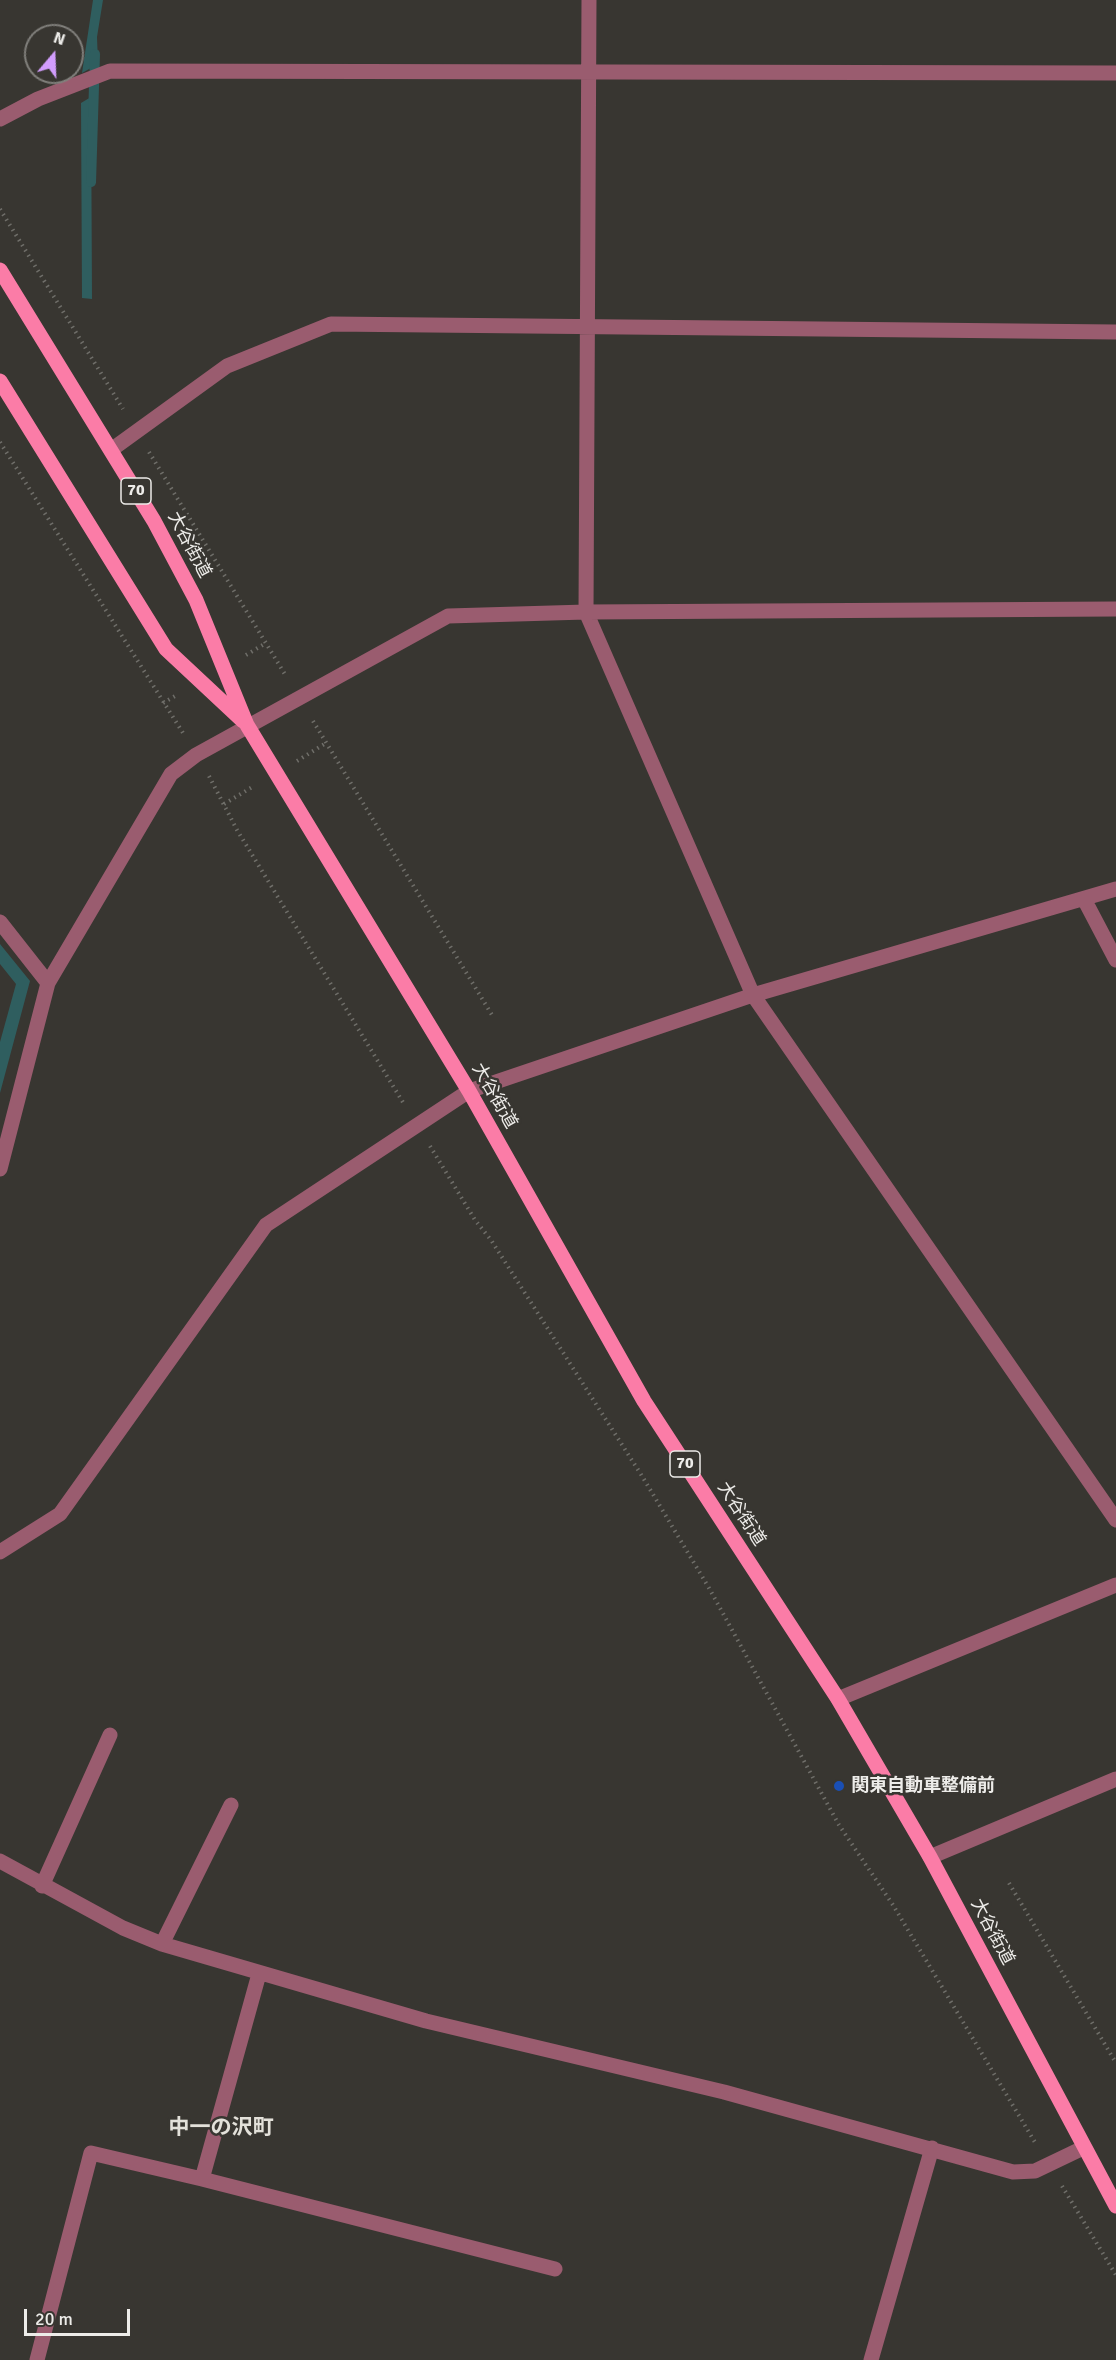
<!DOCTYPE html>
<html>
<head>
<meta charset="utf-8">
<style>
	body { margin:0 }
	#map { position:relative; width:1116px; height:2360px; overflow:hidden; background:#383631; font-family:Signika,sans-serif }
	canvas { display:block }
	.north { position:absolute; left:24px; top:24px; width:60px; height:60px; box-sizing:border-box; background:#383631; border:2px solid #807f7b; border-radius:50%; rotate:19deg; font-size:16px; font-weight:700; line-height:24px; text-align:center; color:#edece9 }
	.north::after { content:''; display:block; margin:auto; width:21px; height:27px; background:#d29dfd; clip-path:polygon(50% 0,100% 100%,50% 72%,0 100%) }
	.scale { position:absolute; left:24px; top:2309px; width:106px; height:27px; box-sizing:border-box; border:3px solid #edece9; border-top:0; padding-left:8px; font-size:18px; line-height:21px; white-space:nowrap; color:#edece9; -webkit-text-stroke:4px #383631; paint-order:stroke }
</style>
</head>
<body>
<div id="map">
<canvas width="1116" height="2360"></canvas>
<div class="north">N</div>
<div class="scale">20 m</div>
</div>
<script>
const c = document.querySelector('canvas').getContext('2d');
c.lineJoin = 'round';
function fillPath(path, color) {
  c.fillStyle = color;
  c.fill(path, 'evenodd');
}
function trace(path, color, width, dash) {
  c.strokeStyle = color;
  c.lineWidth = width;
  c.lineCap = dash ? 'butt' : 'round';
  c.setLineDash(dash || []);
  c.stroke(path);
}
function drawText(font, color, halo, rows, align = 'center') {
  c.font = font + ' Signika,"Noto Sans JP",sans-serif';
  c.lineWidth = 5;
  c.setLineDash([]);
  c.textBaseline = 'middle';
  c.strokeStyle = halo;
  c.fillStyle = color;
  for (const [text, x, y, turn = 0] of rows) {
    c.save();
    c.translate(x, y);
    c.rotate((+turn || 0) * Math.PI / 180);
    c.textAlign = isNaN(turn) ? turn : align;
    if (halo) c.strokeText(text, 0, 0);
    c.fillText(text, 0, 0);
    c.restore();
  }
}
fillPath(new Path2D(`
	M93 0H103L97 37 98 64 82 73Z
	M91 97 92 299 82 298 81 103Z
	M0 944 30 981 0 1093V1042L16 984 0 964Z`), '#2f5e5f');
trace(new Path2D(`
	M91 182 95 54`), '#2f5e5f', 10);
trace(new Path2D(`
	M0 209 123 409
	M0 442 183 733
	M149 452 286 676
	M246 655 266 643
	M163 703 177 695
	M313 721 492 1015
	M297 761 326 743
	M209 776 237 830 404 1104
	M224 804 254 786
	M430 1146 475 1220 491 1240 642 1476 709 1588 839 1825 893 1905 1036 2144
	M1009 1883 1116 2063
	M1062 2186 1116 2275`), '#6f6e69', 4, [1.5, 4.5]);
trace(new Path2D(`
	M589 0 586 612 753 995 1116 1520
	M0 119 38 99 110 71 1116 73
	M111 450 227 366 331 324 1116 332
	M1084 899 1116 960
	M0 922 48 983
	M0 1169 48 983 171 774 196 755 448 616 586 612 1116 609
	M0 1552 60 1514 266 1225 469 1091 753 995 1116 889
	M838 1699 1116 1585
	M930 1857 1116 1779
	M0 1861 123 1928 162 1944 426 2021 724 2092 1013 2172 1035 2171 1083 2148
	M42 1886 110 1735
	M162 1944 231 1805
	M202 2179 555 2269
	M37 2360 91 2153 202 2179 259 1974
	M871 2360 932 2148`), '#9a5c6f', 15);
trace(new Path2D(`
	M0 270 154 521 196 600 247 725 469 1091 644 1401 838 1699 930 1857 1116 2206
	M0 381 166 649 243 721`), '#fb7ca7', 15);
for (const [x, y, r, color] of [
	[839,1786,6,"#1a4fb4"]
]) {
  const dot = new Path2D();
  dot.arc(x, y, r, 0, 2 * Math.PI);
  c.fillStyle = color;
  c.fill(dot);
  trace(dot, '#383631', 2);
}
for (const [x, y, w] of [
	[136,491,30],
	[685,1464,30]
]) {
  const box = new Path2D();
  box.roundRect(x - w / 2, y - 13, w, 26, 4.5);
  c.fillStyle = '#383631';
  c.fill(box);
  trace(box, '#edece9', 1.5);
}
drawText('bold 16px', '#edece9', null, [
	["70",136,491],
	["70",685,1464]
]);
drawText('18px', '#edece9', '#383631', [
	["大谷街道",189,545,62],
	["大谷街道",494,1096,60],
	["大谷街道",741,1514,57],
	["大谷街道",992,1932,62]
]);
drawText('bold 18px', '#edece9', '#383631', [
	["関東自動車整備前",851,1786]
], 'left');
drawText('bold 21px', '#e3e1da', '#383631', [
	["中一の沢町",221,2128]
]);
</script>
</body>
</html>
